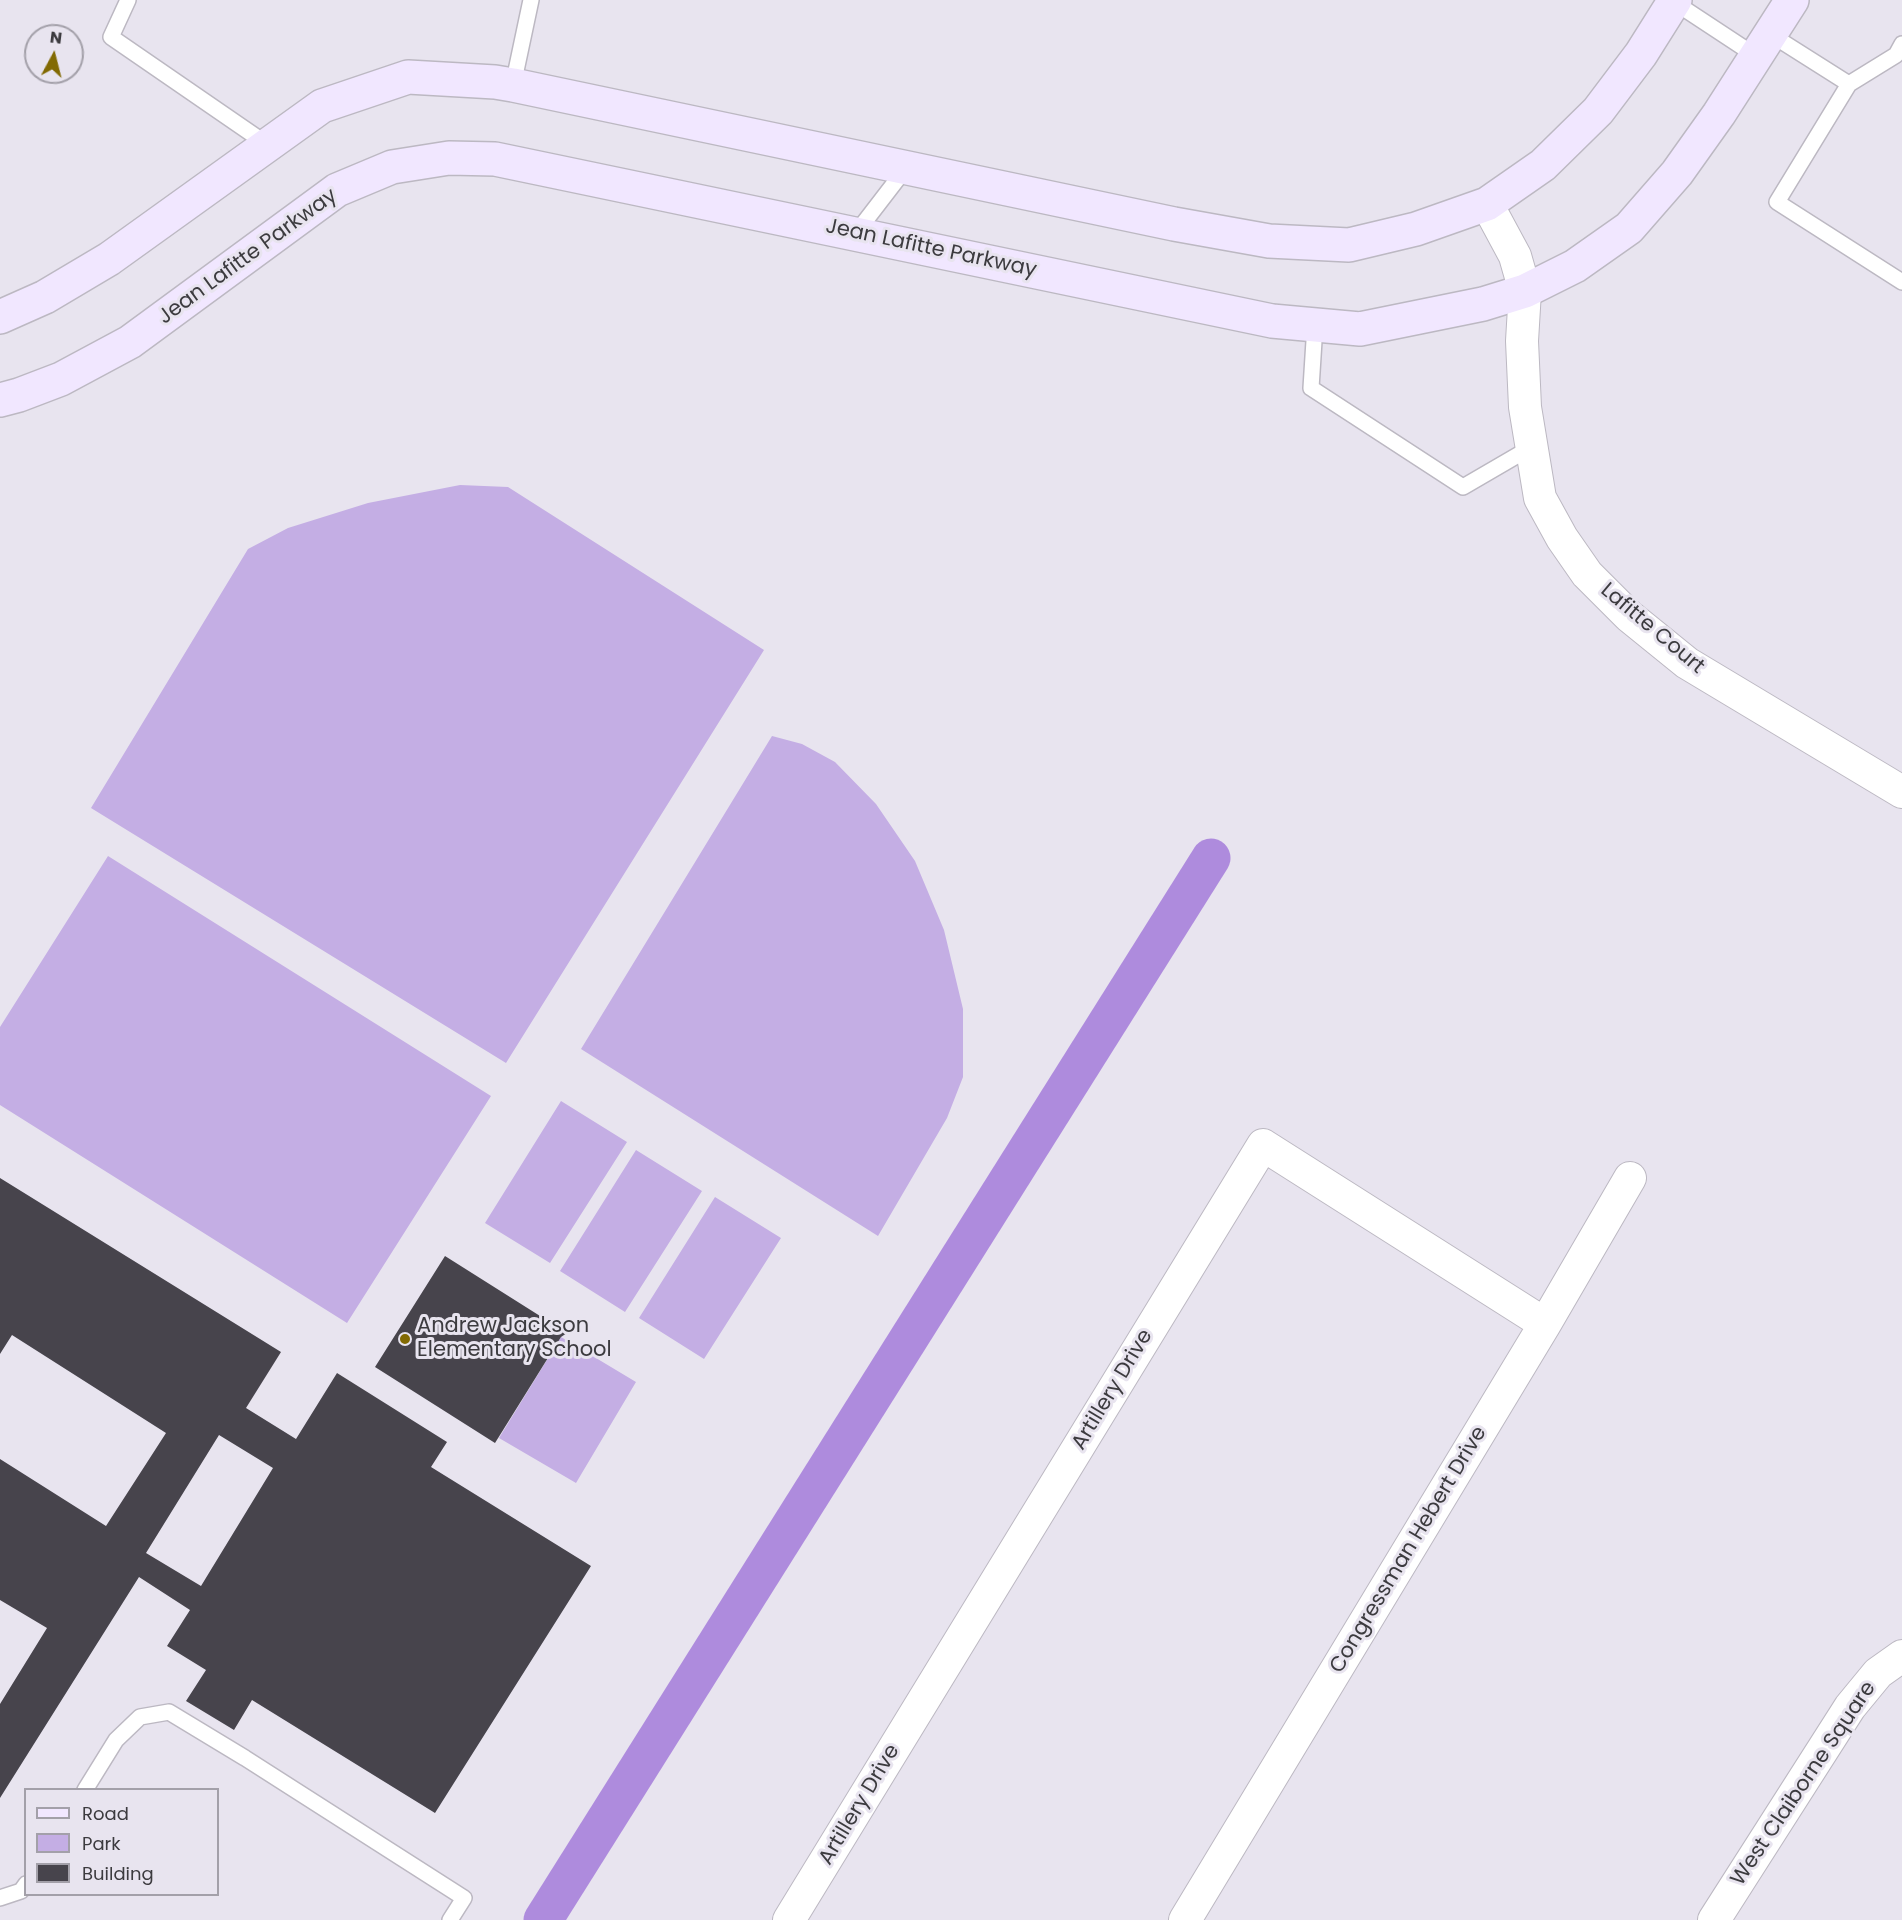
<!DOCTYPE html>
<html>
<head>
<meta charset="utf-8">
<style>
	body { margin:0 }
	#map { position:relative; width:1902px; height:1920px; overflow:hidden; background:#e8e4ef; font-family:Poppins,sans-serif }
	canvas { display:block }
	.legend { position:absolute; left:24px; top:1788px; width:195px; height:108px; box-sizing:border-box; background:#e8e4ef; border:2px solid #a3a0a9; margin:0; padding:8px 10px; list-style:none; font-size:18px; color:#3c3b3f }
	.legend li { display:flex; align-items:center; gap:12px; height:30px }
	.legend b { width:30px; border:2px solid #a3a0a9 }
	.north { position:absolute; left:24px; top:24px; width:60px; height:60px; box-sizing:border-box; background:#e8e4ef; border:2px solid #a3a0a9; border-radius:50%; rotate:7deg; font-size:16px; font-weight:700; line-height:24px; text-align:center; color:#3c3b3f }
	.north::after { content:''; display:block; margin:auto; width:21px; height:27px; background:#826a03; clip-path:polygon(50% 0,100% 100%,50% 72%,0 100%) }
</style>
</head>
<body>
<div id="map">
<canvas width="1902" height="1920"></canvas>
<ul class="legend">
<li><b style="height:8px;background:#f1e7ff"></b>Road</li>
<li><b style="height:16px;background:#c4aee4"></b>Park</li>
<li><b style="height:16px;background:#47444c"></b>Building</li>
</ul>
<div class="north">N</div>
</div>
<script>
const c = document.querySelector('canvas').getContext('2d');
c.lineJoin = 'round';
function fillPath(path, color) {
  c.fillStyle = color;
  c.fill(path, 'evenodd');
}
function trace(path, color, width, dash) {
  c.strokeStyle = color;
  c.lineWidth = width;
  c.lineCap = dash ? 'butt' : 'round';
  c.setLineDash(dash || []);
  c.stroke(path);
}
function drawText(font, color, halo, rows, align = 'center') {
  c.font = font + ' Poppins,sans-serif';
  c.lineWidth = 6;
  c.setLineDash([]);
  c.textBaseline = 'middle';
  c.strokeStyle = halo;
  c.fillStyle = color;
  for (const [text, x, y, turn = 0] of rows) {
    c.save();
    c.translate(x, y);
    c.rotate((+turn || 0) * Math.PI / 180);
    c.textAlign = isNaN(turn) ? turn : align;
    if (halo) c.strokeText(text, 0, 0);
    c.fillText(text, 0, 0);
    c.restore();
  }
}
fillPath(new Path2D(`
	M460 485 508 487 764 650 506 1063 91 808 248 549 288 528 368 503Z
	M772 736 802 744 835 762 876 804 915 861 944 930 963 1009V1077L947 1118 878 1236 581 1049Z
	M108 856 491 1096 347 1323 0 1105V1027Z
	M561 1101 627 1142 550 1263 485 1223Z
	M636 1150 702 1191 625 1312 560 1271Z
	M715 1197 781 1238 704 1359 639 1318Z
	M561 1337 636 1382 576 1483 499 1438Z`), '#c4aee4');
trace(new Path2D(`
	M543 1920 1211 858`), '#ae8bdd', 39);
fillPath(new Path2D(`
	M0 1178 281 1352 246 1408 296 1439 337 1373 447 1442 431 1467 591 1566 435 1813 252 1700 234 1730 186 1701 206 1670 167 1646 190 1610 139 1577 0 1798V1704L47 1628 0 1600V1459L106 1526 166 1433 12 1335 0 1354ZM219 1435 273 1468 201 1586 146 1553Z
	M445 1256 567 1333 561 1337 495 1443 375 1367Z`), '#47444c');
const lane = new Path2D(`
	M128 0 111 37 268 145
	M1674 2 1756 56
	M1770 34 1849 84
	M1902 44 1896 55 1849 84 1777 202 1902 282
	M513 85 531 0
	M856 233 906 168
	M1315 325 1311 388 1463 487 1530 448
	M85 1790 116 1740 140 1717 169 1712 245 1758 464 1898 450 1920
	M0 1898 21 1891 26 1884`);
const street = new Path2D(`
	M1487 204 1515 256 1525 291 1522 341 1525 407 1540 498 1562 538 1587 574 1629 616 1687 663 1902 792
	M789 1920 1263 1145 1545 1324
	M1185 1920 1545 1324 1630 1178
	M1714 1920 1850 1707 1878 1673 1902 1656`);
const secondary = new Path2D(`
	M0 317 45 297 109 259 322 106 408 77 495 82 513 85 1174 224 1269 241 1349 245 1416 229 1487 204 1543 165 1598 111 1641 54 1675 0
	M0 400 19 395 61 379 130 342 337 190 392 167 449 158 495 159 1272 321 1360 329 1483 304 1525 291 1575 266 1629 228 1677 173 1719 114 1792 0`);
trace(lane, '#bcb8c2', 18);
trace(street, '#bcb8c2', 34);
trace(secondary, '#bcb8c2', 36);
trace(lane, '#fff', 15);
trace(street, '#fff', 32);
trace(secondary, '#f1e7ff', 33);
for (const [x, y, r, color] of [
	[405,1339,6,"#826a03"]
]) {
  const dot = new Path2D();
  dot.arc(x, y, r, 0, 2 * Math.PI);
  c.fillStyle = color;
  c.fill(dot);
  trace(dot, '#e8e4ef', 2);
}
drawText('21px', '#3c3b3f', '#e8e4ef', [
	["Jean Lafitte Parkway",931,249,12],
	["Jean Lafitte Parkway",248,257,-36],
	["Lafitte Court",1652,629,40],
	["Artillery Drive",1113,1390,-59],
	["Congressman Hebert Drive",1409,1550,-59],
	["West Claiborne Square",1804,1784,-56],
	["Artillery Drive",860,1805,-59]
]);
drawText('21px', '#3c3b3f', '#e8e4ef', [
	["Andrew Jackson",417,1327],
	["Elementary School",417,1351]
], 'left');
</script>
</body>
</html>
